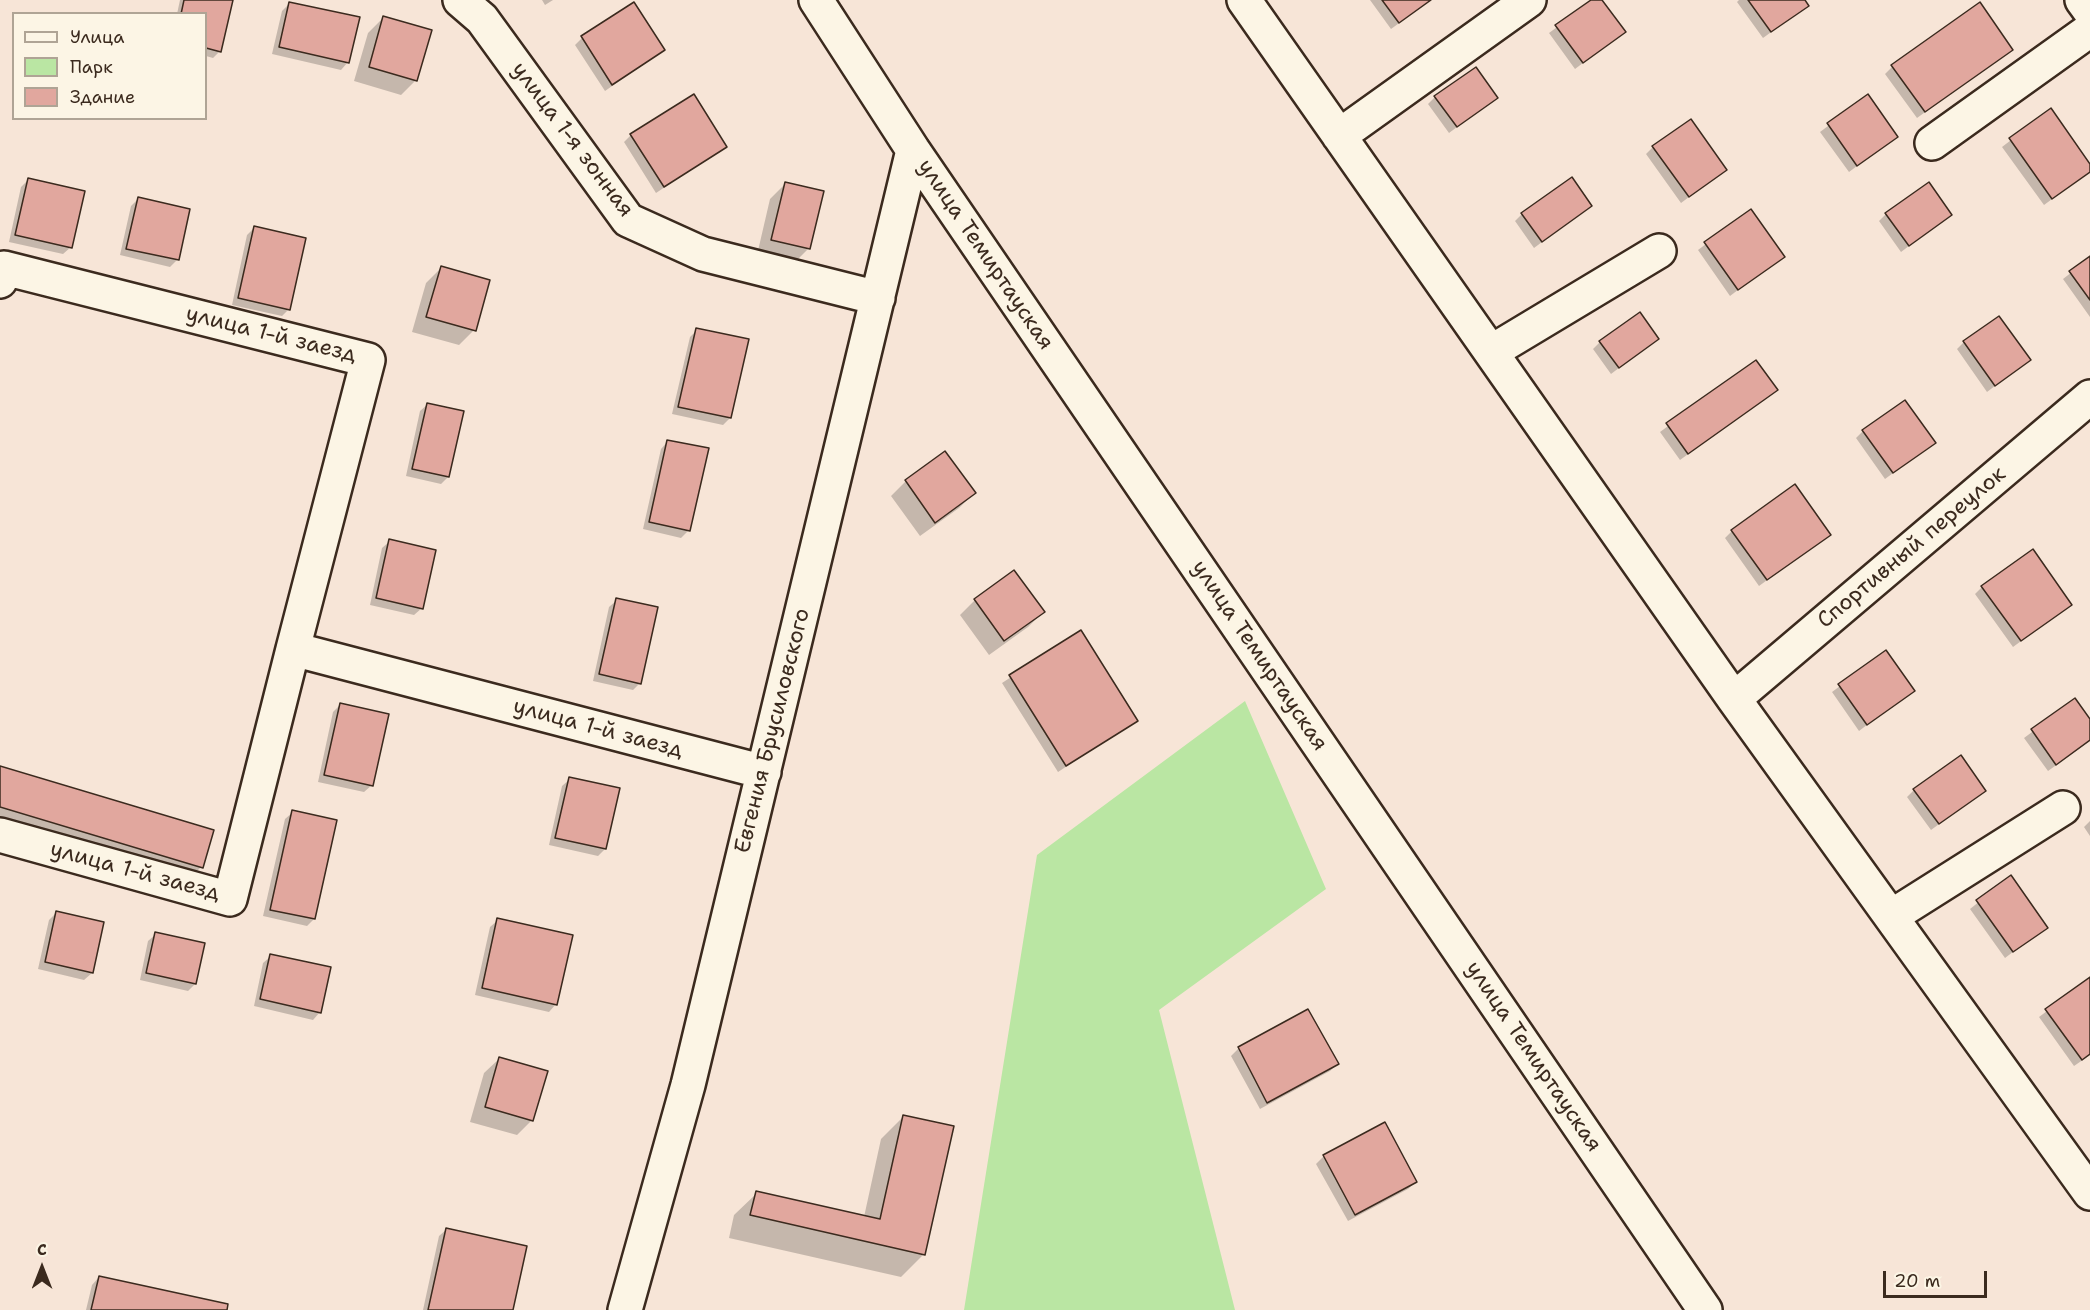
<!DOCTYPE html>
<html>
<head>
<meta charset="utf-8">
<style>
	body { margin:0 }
	#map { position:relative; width:2090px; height:1310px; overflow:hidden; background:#f7e5d7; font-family:"Shantell Sans",sans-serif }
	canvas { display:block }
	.legend { position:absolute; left:12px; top:12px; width:195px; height:108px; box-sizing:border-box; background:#fcf5e5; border:2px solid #afa495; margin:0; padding:8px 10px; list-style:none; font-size:18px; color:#3b2a1e }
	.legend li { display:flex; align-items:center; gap:12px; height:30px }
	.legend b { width:30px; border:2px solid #afa495 }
	.north { position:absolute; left:12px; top:1238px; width:60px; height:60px; -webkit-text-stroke:4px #fcf5e5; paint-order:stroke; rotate:0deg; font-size:16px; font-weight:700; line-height:24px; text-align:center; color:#3b2a1e }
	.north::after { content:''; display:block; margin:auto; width:21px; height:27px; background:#3b2a1e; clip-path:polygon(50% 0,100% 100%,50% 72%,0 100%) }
	.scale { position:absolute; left:1883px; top:1271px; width:104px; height:27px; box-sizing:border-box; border:3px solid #3b2a1e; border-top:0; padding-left:8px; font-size:18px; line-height:21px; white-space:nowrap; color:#3b2a1e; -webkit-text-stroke:4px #fcf5e5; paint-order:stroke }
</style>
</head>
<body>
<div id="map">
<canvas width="2090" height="1310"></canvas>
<ul class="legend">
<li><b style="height:8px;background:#fcf5e5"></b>Улица</li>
<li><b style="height:16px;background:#bae6a3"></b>Парк</li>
<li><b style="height:16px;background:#e1a79e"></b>Здание</li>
</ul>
<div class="north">С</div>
<div class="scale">20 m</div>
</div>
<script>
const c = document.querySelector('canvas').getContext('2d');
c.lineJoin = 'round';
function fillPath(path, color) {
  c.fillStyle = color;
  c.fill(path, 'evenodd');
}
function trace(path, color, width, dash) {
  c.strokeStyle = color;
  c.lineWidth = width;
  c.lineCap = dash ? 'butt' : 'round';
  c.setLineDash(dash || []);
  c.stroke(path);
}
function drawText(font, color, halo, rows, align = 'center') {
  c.font = font + ' "Shantell Sans",sans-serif';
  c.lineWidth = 4.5;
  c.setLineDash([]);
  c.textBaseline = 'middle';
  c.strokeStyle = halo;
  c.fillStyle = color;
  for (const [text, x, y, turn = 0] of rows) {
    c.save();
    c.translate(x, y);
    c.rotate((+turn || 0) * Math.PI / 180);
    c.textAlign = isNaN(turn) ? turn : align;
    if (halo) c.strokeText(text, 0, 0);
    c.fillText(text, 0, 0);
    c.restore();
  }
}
fillPath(new Path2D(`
	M1245 701 1326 889 1159 1010 1235 1310H964L1037 855Z`), '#bae6a3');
fillPath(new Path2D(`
	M180 0H231L220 51 213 58 206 56V14H177Z
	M542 0H553L545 5Z
	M1370 0H1431L1391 29Z
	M1594 0H1601L1624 32 1575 69 1549 33Z
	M1739 0H1803L1807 6 1763 38 1737 2Z
	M290 3 348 62 341 70 272 54 282 11Z
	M383 18 416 80 401 95 354 81 368 33Z
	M582 38 664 50 605 91 575 45Z
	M2011 50 1917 118 1885 74 1892 67Z
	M1868 96 1896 137 1849 172 1820 132Z
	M1435 97 1496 98 1449 133 1428 104Z
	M2050 110 2090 166V171L2044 205 2002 147Z
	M631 135 725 147 656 193 624 142Z
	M1653 147 1725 170 1681 203 1646 154Z
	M28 180 71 247 63 254 9 242 21 187Z
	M785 184 809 248 794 263 757 255 770 199Z
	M138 199 178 259 170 267 120 255 131 206Z
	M1590 206 1534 248 1515 221 1522 214Z
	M1750 211 1783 256 1730 296 1698 250Z
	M1886 214 1950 215 1901 252 1879 221Z
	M254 228 289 309 282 316 232 305 247 235Z
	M2090 258V317L2063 279Z
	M441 268 474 330 459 345 412 332 426 283Z
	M697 330 730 418 723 425 672 414 690 337Z
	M1657 339 1611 374 1593 349 1600 342Z
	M1964 342 2029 360 1987 392 1957 349Z
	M1755 362 1776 390 1680 460 1660 432Z
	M428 404 448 477 441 484 406 476 420 411Z
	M1863 431 1934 443 1885 479 1856 438Z
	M668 441 689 530 681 538 643 529 661 449Z
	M945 453 974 493 959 508 920 536 891 496 906 481Z
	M1732 531 1829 535 1759 586 1725 538Z
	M390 541 422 608 414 615 370 605 382 548Z
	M1982 587 2070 605 2013 647 1975 594Z
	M617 600 640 683 633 690 593 681 609 607Z
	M975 600 1043 612 1028 627 989 655 960 615Z
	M1080 632 1136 721 1058 772 1002 683Z
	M1886 652 1913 690 1859 731 1832 692Z
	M2075 700 2090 722V741L2048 771 2024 738Z
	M341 704 372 785 364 792 318 782 333 712Z
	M0 767 201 867 179 889 0 836Z
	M570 779 605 849 598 856 549 845 562 786Z
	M1914 790 1984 791 1931 830 1907 797Z
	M293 812 314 919 307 926 263 916 285 819Z
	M2090 821V836L2084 827Z
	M2010 877 2046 927 2005 958 1970 909Z
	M56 913 92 973 84 980 38 969 49 920Z
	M498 920 556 1004 549 1012 475 995 490 927Z
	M156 934 195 984 188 991 140 980 148 941Z
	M271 956 320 1012 313 1020 254 1006 263 963Z
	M2090 979V1055L2074 1066 2039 1017Z
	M1308 1011 1337 1064 1330 1071 1260 1109 1231 1056 1238 1049Z
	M500 1058 532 1120 517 1135 470 1122 484 1073Z
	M904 1116 952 1127 923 1255 901 1277 729 1238 734 1215 757 1193 864 1217 881 1139Z
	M1384 1124 1416 1182 1408 1189 1348 1221 1316 1164 1324 1156Z
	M447 1229 511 1310H423L439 1236Z
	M99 1277 225 1310H86L92 1285Z`), '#0003');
const building = new Path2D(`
	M184 0H233L221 52 206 48V14H181Z
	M1382 0H1431L1399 23Z
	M1591 0H1602L1626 32 1583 63 1555 25Z
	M1748 0H1805L1809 6 1771 32Z
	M289 2 360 17 349 63 279 47Z
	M634 2 665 50 612 85 581 36Z
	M1980 2 2013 50 1925 112 1891 65Z
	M383 16 432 30 417 81 369 67Z
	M1476 67 1498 98 1457 127 1434 96Z
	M694 94 727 147 664 187 630 134Z
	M1868 94 1898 137 1857 166 1827 123Z
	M2051 108 2090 164V172L2052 199 2009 138Z
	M1691 119 1727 170 1689 197 1652 146Z
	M1572 177 1592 206 1542 242 1521 213Z
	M28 178 85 191 72 248 15 235Z
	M785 182 824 191 810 249 771 240Z
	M1929 182 1952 215 1909 246 1885 213Z
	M138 197 190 209 179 260 126 249Z
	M1751 209 1785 257 1738 290 1704 242Z
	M254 226 306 238 290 310 238 298Z
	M2090 256V300L2069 271Z
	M441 266 490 280 476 331 426 317Z
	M1640 312 1659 339 1619 368 1599 341Z
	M1999 316 2031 360 1995 386 1963 341Z
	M696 328 749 339 731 418 678 407Z
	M1756 360 1778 390 1688 454 1666 423Z
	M1905 400 1936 443 1893 473 1862 430Z
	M427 403 464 411 449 477 412 469Z
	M667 440 709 448 690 531 649 522Z
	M945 451 976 493 935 523 905 480Z
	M1795 484 1831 535 1767 580 1731 530Z
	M389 539 436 550 423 609 376 598Z
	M2033 549 2072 605 2021 641 1981 586Z
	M1014 570 1045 612 1004 641 974 599Z
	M616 598 658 607 641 684 599 674Z
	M1081 630 1138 721 1066 766 1009 675Z
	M1886 650 1915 691 1867 725 1838 684Z
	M2075 698 2090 719V740L2056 765 2031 729Z
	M340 703 389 714 373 786 324 775Z
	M1961 755 1986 791 1939 824 1913 789Z
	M0 766 214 830 203 868 0 807Z
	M569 777 620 788 606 849 555 838Z
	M292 810 337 820 315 919 270 910Z
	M2011 875 2048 928 2013 952 1976 900Z
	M56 911 104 922 93 973 45 962Z
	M497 918 573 935 557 1005 482 988Z
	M155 932 205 943 196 984 146 973Z
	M270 954 331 967 321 1013 260 999Z
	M2090 977V1054L2082 1060 2045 1009Z
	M1308 1009 1339 1064 1267 1103 1238 1047Z
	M499 1057 548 1071 533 1121 485 1107Z
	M903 1115 954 1126 925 1255 750 1215 756 1191 880 1219Z
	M1385 1122 1417 1182 1355 1215 1323 1155Z
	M446 1228 527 1246 513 1310H428Z
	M99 1276 228 1304 227 1310H91Z`);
fillPath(building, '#e1a79e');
trace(building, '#3b2a1e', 1.5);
const minor = new Path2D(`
	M460 0 482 19 628 220 703 254 878 298
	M816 0 913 150 1705 1310
	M1244 0 1734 699 2090 1193
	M2082 0 2090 11
	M1339 136 1529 0
	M1932 143 2090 30
	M0 281 4 268 368 360 293 649
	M1491 352 1659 251
	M1734 699 2090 397
	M0 835 230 899 293 649 764 772
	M1892 916 2063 808
	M625 1310 688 1085 913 150`);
trace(minor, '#3b2a1e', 38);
trace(minor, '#fcf5e5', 33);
drawText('22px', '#3b2a1e', '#fcf5e5', [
	["улица 1-я зонная",572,140,53],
	["улица Темиртауская",985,255,56],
	["улица 1-й заезд",271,335,14],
	["Спортивный переулок",1912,548,-40],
	["улица Темиртауская",1259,656,56],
	["улица 1-й заезд",598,729,15],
	["Евгения Брусиловского",773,731,-76],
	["улица 1-й заезд",135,872,15],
	["улица Темиртауская",1533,1057,56]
]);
</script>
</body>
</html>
